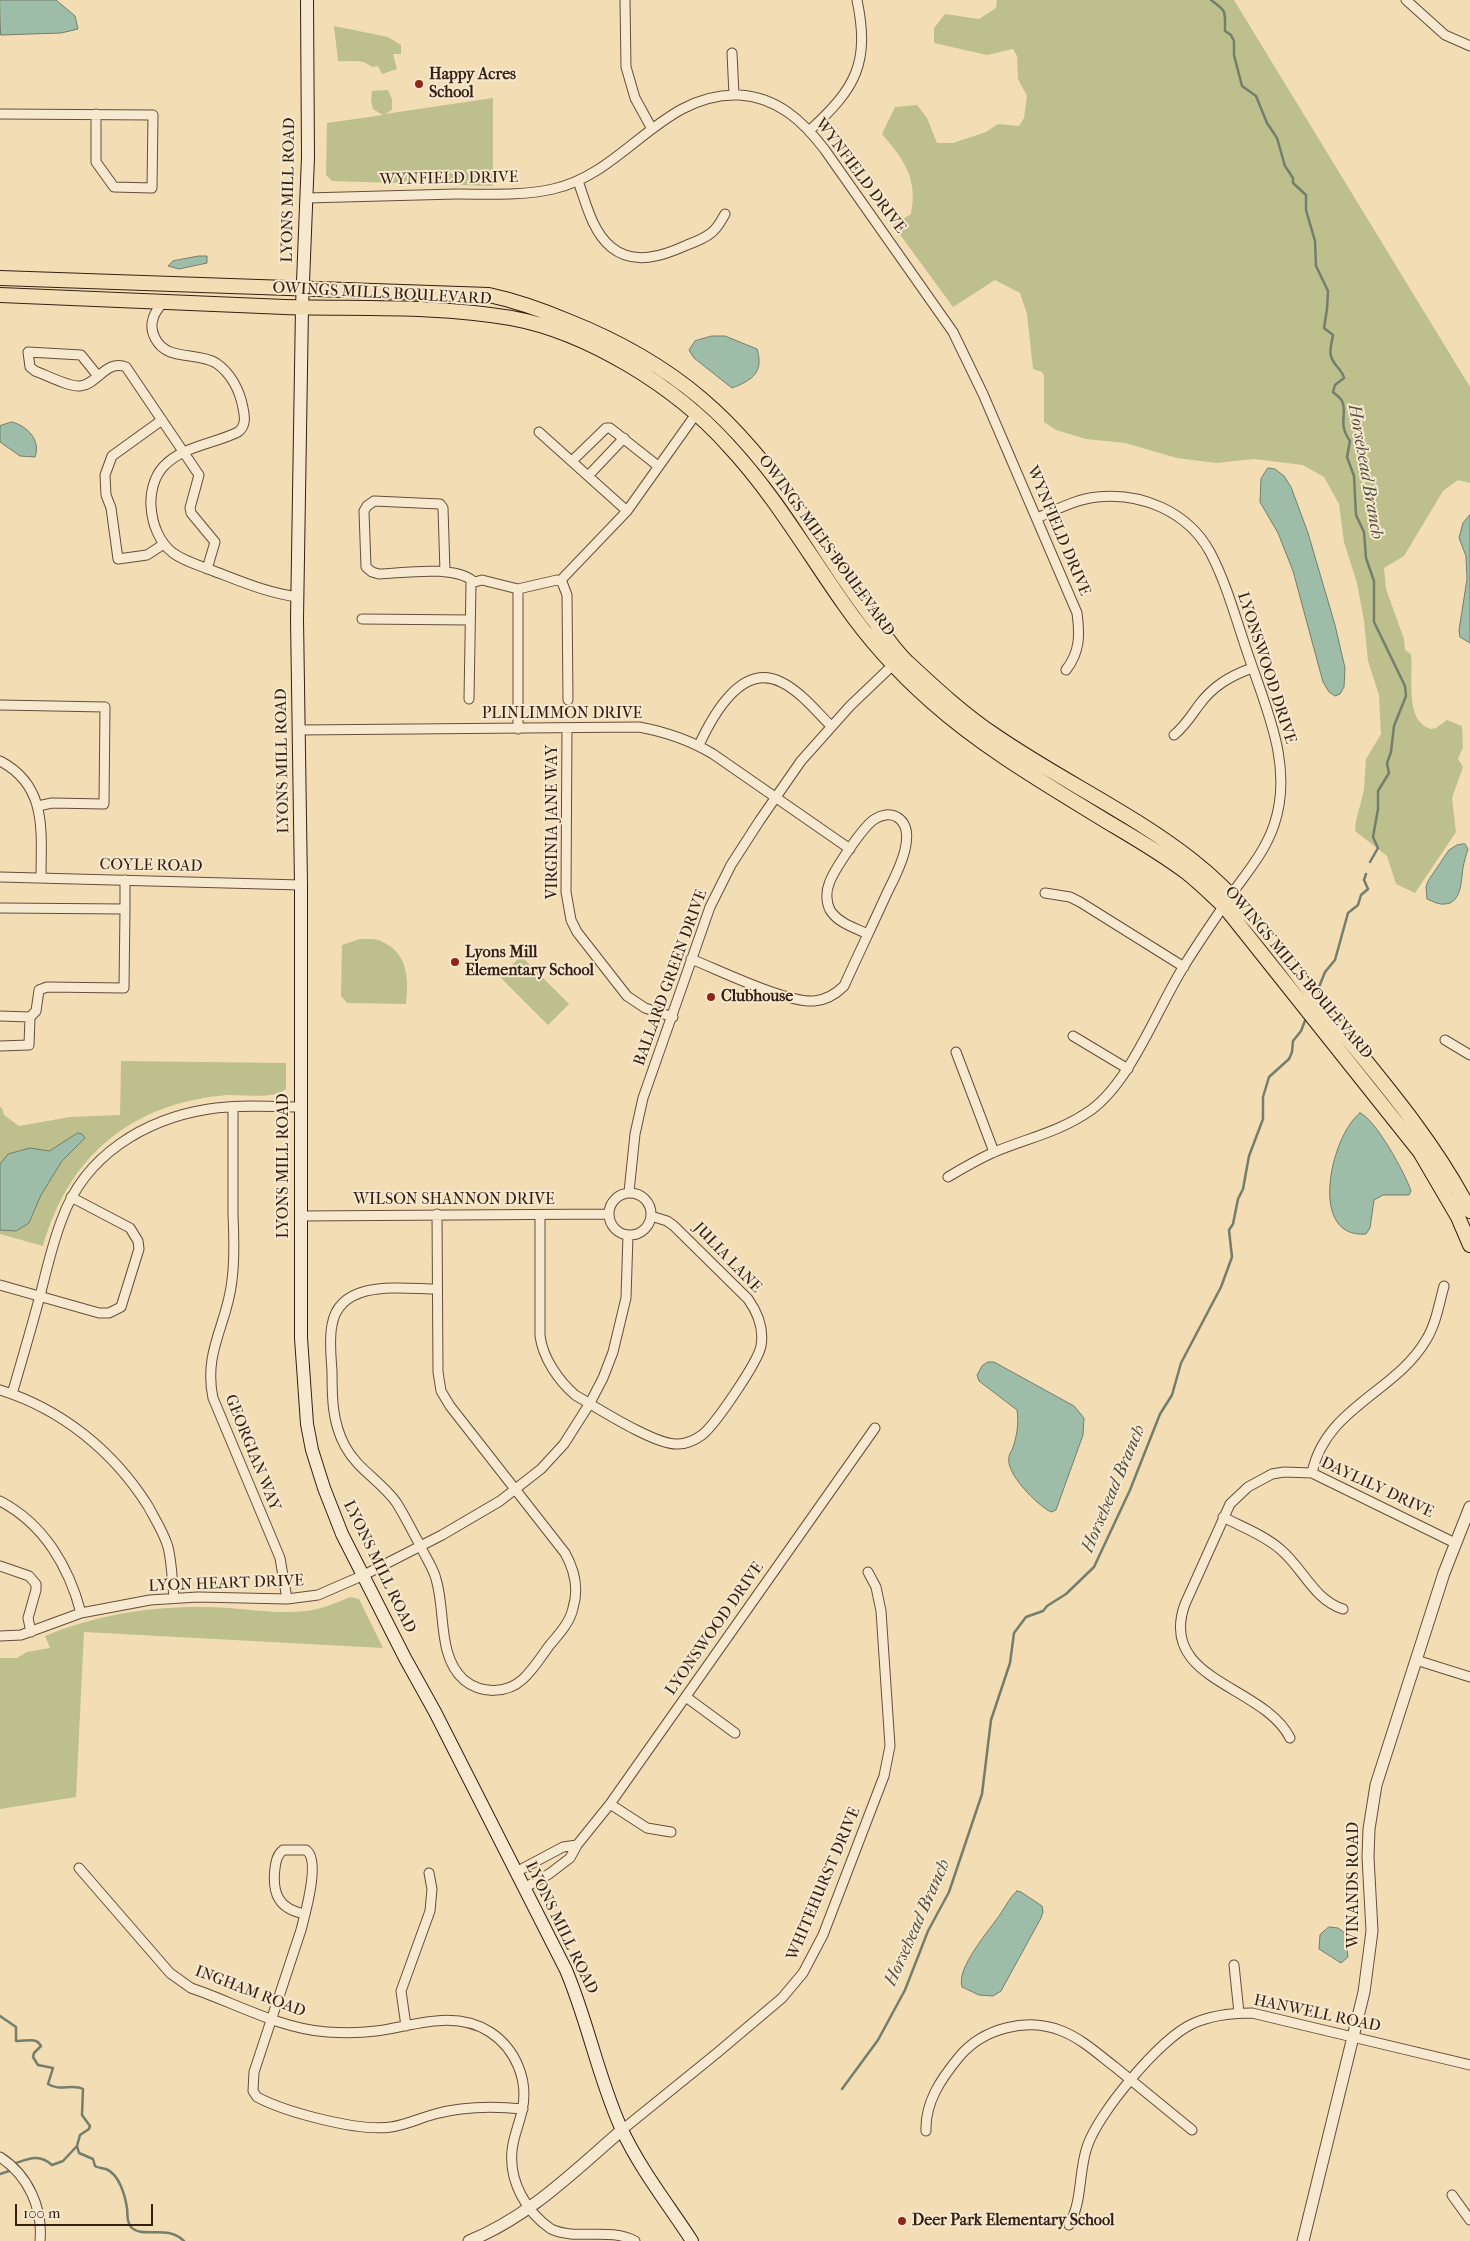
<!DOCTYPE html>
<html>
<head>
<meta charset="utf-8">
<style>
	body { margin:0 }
	#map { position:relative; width:1470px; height:2241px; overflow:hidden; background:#f3ddb5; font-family:"IM FELL French Canon",serif }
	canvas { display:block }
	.scale { position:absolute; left:15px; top:2204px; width:138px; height:22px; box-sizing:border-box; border:2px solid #341f13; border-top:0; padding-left:6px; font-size:15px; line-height:18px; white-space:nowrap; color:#341f13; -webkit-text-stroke:4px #f7e9cf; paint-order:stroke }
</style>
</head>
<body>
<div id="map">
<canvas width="1470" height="2241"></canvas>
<div class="scale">100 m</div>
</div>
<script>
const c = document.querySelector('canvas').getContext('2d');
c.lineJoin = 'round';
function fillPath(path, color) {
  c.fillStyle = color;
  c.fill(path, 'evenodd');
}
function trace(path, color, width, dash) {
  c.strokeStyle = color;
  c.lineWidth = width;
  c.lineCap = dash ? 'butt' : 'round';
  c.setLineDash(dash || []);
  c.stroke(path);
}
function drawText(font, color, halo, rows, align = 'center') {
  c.font = font + ' "IM FELL French Canon",serif';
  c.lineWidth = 4;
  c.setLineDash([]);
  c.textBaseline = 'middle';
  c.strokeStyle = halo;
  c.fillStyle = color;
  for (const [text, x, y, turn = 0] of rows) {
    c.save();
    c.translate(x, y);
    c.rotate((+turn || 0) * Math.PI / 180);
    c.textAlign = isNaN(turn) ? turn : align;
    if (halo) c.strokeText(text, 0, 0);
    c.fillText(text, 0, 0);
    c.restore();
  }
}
fillPath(new Path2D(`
	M997 0H1234L1470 387V483L1458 480 1443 491 1404 556 1384 568 1386 589 1404 639 1405 650 1411 654C1413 671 1407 710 1421 723 1423 726 1428 728 1431 729L1436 728 1447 720 1462 726 1463 747 1458 759 1463 767 1452 798 1456 832 1415 893 1396 884 1387 856 1355 831 1356 821 1364 790 1366 759 1381 734 1379 695 1368 661 1364 621 1357 583 1344 542 1339 504 1324 477 1303 465 1254 459 1216 463 1177 458 1125 443 1086 439 1056 430 1044 422V376L1042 372 1033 369 1027 314 1020 293 995 280 953 307 893 225 911 214C918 178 904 160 882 134L895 107 917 105 927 118 937 143H953L986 132 998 124 1019 126 1024 118 1027 96 1018 79 1017 56 1013 49 987 55 934 43V28L945 14 979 19 996 8Z
	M334 26 388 37 401 45V54H393L397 69 382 74 378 66 372 67C362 58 350 62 338 61Z
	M388 90 392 99V110L385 114 493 98V186L332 181 326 175 327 123 383 115 373 109 371 101 372 91Z
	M360 939C367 939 377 938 383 942 408 954 409 979 406 1004L347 1003 341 996 342 945Z
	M521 956 569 1004 548 1025 500 977Z
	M121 1061 286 1063V1089C272 1100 245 1094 227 1095 132 1103 69 1155 43 1246L0 1234V1107L2 1108 4 1115 19 1126 70 1117 120 1115Z
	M350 1597 359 1599 383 1648 84 1632 76 1797 0 1809V1658H17L27 1652 50 1648 45 1636C96 1615 150 1606 204 1607 238 1607 273 1615 307 1611 322 1609 336 1603 350 1597Z`), '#bdc08c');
const water = new Path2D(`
	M0 0H56L75 16 78 29 61 33 1 35Z
	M199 256H207V263L179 269 168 266 173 261Z
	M712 336H725L757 349C764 372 753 380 732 388L694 358 689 350 695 341Z
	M12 422C28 426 41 441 35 457L20 456 0 442V426Z
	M1268 468 1275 469 1284 476 1291 487 1308 533 1335 625 1345 668 1344 687 1340 694 1335 696 1329 692 1323 682 1293 571 1278 533 1260 502 1261 479Z
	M1470 515V643L1460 637 1459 630 1467 579 1466 556 1459 538 1463 523Z
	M1465 844 1468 849C1466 855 1464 862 1463 868 1461 880 1462 903 1445 904 1439 905 1432 901 1427 899L1426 887 1428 881 1449 850 1457 845Z
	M1360 1113C1375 1118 1406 1175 1411 1191L1409 1195H1383L1374 1200 1370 1228 1366 1234C1307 1239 1331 1135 1360 1113Z
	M78 1133 82 1134 85 1138 62 1161 41 1195 29 1223 16 1231 0 1230V1164L8 1154 30 1148 49 1151Z
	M988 1362H994L1074 1406 1084 1418 1083 1435 1056 1510 1051 1512C1037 1505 1005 1473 1009 1457 1009 1454 1011 1452 1012 1450 1017 1437 1019 1423 1017 1410L979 1381 977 1375 982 1366Z
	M1017 1891 1021 1892 1042 1906 1043 1912 1041 1918 1001 1991 993 1996 979 1995 962 1987C956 1967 990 1930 1001 1913 1006 1906 1010 1897 1017 1891Z
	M1329 1927 1338 1928 1345 1933 1348 1957 1341 1963 1319 1949 1320 1935Z`);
fillPath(water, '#9dbda8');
trace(water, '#737e6c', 1);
trace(new Path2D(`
	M1211 0C1227 12 1225 10 1225 31L1231 35 1234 41V55L1242 86 1256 96 1267 123 1277 138 1285 166 1293 178V183L1306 195V210L1315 241 1316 266 1328 291 1327 309 1324 328 1333 335C1332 342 1329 350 1331 356 1333 365 1342 369 1344 378L1335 385 1333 392C1336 395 1340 397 1342 401 1348 413 1337 423 1350 441L1347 457 1354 476 1356 515 1364 532 1366 558 1374 581V622L1405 686 1406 696 1394 726 1391 752 1387 763 1389 773 1378 791V809L1373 837 1378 848 1370 862
	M1317 992 1325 972 1335 960 1348 913 1358 905 1361 895 1368 889 1364 880 1366 874
	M0 2016 16 2027V2041C25 2042 36 2036 41 2046L34 2053 33 2057 38 2065 53 2068 48 2084C60 2092 72 2083 83 2089L82 2115 90 2126 89 2129 80 2135 77 2146 79 2153 93 2159 95 2166C98 2168 102 2168 106 2169 119 2174 125 2195 127 2208 128 2215 126 2221 131 2227 142 2239 167 2224 184 2241
	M842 2089 878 2040 905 1990 928 1931 949 1892 982 1794 991 1720 1010 1663 1014 1633 1026 1617 1043 1611 1047 1606 1066 1594 1094 1567 1130 1490 1160 1414 1172 1395 1181 1363 1221 1287 1232 1257 1229 1230 1233 1224 1238 1199 1243 1189 1249 1156 1263 1119V1097L1269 1077 1289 1059 1292 1052 1293 1041 1301 1031 1306 1018
	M16 2163C30 2158 40 2154 52 2165L63 2161 77 2146
	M0 2174 9 2171`), '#737e6c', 2.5);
const minor = new Path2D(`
	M625 0 626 67 635 98 652 129
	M1406 0 1445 35 1470 46
	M732 53 734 95
	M0 114 153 115 152 188 114 187 96 162V114
	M810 130C856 88 870 63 857 0
	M578 181C586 203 592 231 611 247 634 266 663 256 687 245 695 242 705 238 711 233 718 228 721 221 725 214
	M307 198C357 197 408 195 459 194 490 194 522 196 553 189 624 174 662 92 739 95 777 97 803 121 825 150L953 332 983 394 1077 613C1080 635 1080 652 1066 670
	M162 303C159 308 154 313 153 319 151 325 152 332 155 338 167 362 196 351 216 363 231 373 240 391 243 408 245 417 246 426 238 432 214 444 182 446 163 467 154 477 150 493 151 506 152 524 159 542 173 553 184 561 198 565 211 570 240 581 267 593 298 597
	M98 376 81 355 28 352 30 367 35 371C46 375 69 387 80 386 97 385 106 359 126 367L199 475 190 508 191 513 215 542 207 569
	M162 420 112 456 105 475 106 495 111 508 118 559 147 555 164 544
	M539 432 627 511
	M572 461 606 428H610L658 466
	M588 476 624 438
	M445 572 443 508 440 504 374 501 367 506 364 511 366 567 372 572 379 574C404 573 453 565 473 581
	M561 580 627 511 696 414
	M518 589 557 580 562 582 567 595 568 700
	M362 619 470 620
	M469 699 471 583 482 580 518 589V729
	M0 705 105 707 104 804 52 803 38 806
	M567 728 566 892 571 920 577 932 627 996 645 1008 673 1017
	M299 730 639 727C666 732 690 740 713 754L850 849
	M1174 735C1185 726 1191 716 1199 705 1213 686 1230 676 1252 668
	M699 745C712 717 741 662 781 682 800 691 816 711 831 726
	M0 761C48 786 41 832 41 878
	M0 877 301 885
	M1045 893 1070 897 1080 902 1184 967
	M0 908 125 909 124 988 47 987 39 990 36 1011 30 1017
	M125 909V880
	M691 959C719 970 786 1003 814 1001 826 1000 835 995 844 986 858 955 873 924 887 893 896 875 920 831 897 817 890 813 881 815 875 819 864 825 833 871 829 884 826 891 826 902 830 910 838 923 855 928 868 934
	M0 1016 30 1017 29 1045 0 1046
	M1073 1036 1128 1069
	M1445 1040 1470 1055
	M956 1052 994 1152
	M233 1108C233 1143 233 1179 233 1215 234 1236 235 1258 232 1280 228 1323 203 1351 213 1398L280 1558 287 1599
	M948 1177C963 1168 977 1160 992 1153 1027 1138 1058 1133 1091 1110 1131 1081 1157 1009 1184 966 1200 940 1218 914 1236 888 1250 869 1266 849 1274 825 1293 770 1269 715 1251 663 1238 627 1228 586 1210 552 1188 512 1142 492 1097 497 1076 499 1056 510 1037 518
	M629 1192 635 1134 643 1098 710 907 731 865 760 820 801 761 850 706 896 662
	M609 1214a21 21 0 1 1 42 0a21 21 0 1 1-42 0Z
	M437 1214 438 1372 441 1391 450 1406 565 1553C575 1571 579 1589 573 1608 570 1623 558 1635 549 1646 541 1657 533 1670 523 1679 507 1694 481 1694 464 1680 437 1656 446 1611 436 1579 433 1567 425 1557 420 1545 412 1531 405 1516 396 1502 381 1481 357 1469 345 1446 332 1422 332 1397 332 1371 331 1356 329 1340 332 1325 340 1278 403 1289 437 1289
	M300 1216 608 1214
	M540 1216V1336C543 1358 558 1380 575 1395 596 1407 656 1446 678 1444 686 1444 695 1440 702 1435 715 1425 758 1362 761 1346 764 1329 758 1313 748 1299L674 1226 667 1221 651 1216
	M0 1285 99 1313H109L121 1307 139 1249 138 1241 130 1228 71 1197
	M0 1390C62 1409 114 1452 148 1506 155 1519 164 1533 168 1547 172 1563 172 1581 174 1597
	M12 1394C22 1360 32 1326 41 1292 47 1267 53 1242 62 1219 85 1155 145 1119 209 1109 238 1104 271 1107 300 1107
	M1312 1473C1325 1408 1396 1392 1426 1340 1436 1324 1439 1304 1444 1286
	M0 1501C44 1524 69 1567 81 1613
	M1223 1517C1242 1527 1264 1535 1280 1549 1303 1568 1313 1599 1343 1609
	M0 1566 29 1576 36 1584V1590L28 1618 31 1632
	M0 1636 21 1635 81 1613 150 1600 198 1597 287 1599 318 1595 364 1575 442 1535 500 1501 541 1469 564 1444 590 1403 603 1378 613 1352 626 1298 628 1235
	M1416 1660 1470 1677
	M686 1697 735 1733
	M1290 1738C1264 1685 1157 1681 1185 1604L1230 1504 1248 1487 1272 1474 1284 1472 1312 1473 1455 1543
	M610 1804 647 1828 671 1832
	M79 1868 170 1973 191 1988 205 1993C244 2008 285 2029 327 2032 343 2033 360 2033 376 2031 414 2026 454 2009 490 2032 516 2049 529 2081 522 2111 519 2125 513 2137 512 2151 509 2181 526 2212 551 2229 577 2241 609 2227 635 2241
	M516 1872 563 1847 577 1845
	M524 1888 549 1874 570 1858 577 1845 610 1804 875 1428
	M305 1914C278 1909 272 1893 275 1868 276 1861 277 1855 283 1850H306C321 1860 305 1914 301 1930L254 2072 253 2091 257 2097C285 2112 359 2132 391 2127 406 2125 420 2118 435 2114 464 2106 493 2106 523 2109
	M1234 1965 1239 2013
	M406 2026 401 1991 430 1911 432 1889 429 1873
	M622 2130 717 2053 782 1998 803 1973 823 1935 884 1776 890 1746 881 1611 876 1587 868 1572
	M926 2131C925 2102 941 2079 959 2057 983 2028 1027 2017 1062 2031 1082 2039 1098 2054 1115 2067 1141 2088 1166 2109 1192 2130
	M0 2157C28 2175 43 2208 40 2241
	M1452 2195 1470 2220
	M1069 2225C1083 2200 1078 2174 1087 2147 1098 2113 1160 2039 1192 2024 1211 2015 1232 2013 1252 2013L1470 2065`);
const tertiary = new Path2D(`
	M469 2241C529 2217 574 2171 622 2130
	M1303 2241 1364 1992 1372 1931 1368 1857 1369 1829 1376 1785 1444 1573 1470 1507`);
const secondary = new Path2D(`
	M307 0 308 157 302 307 297 619 301 885V1338L307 1424 312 1450 324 1488 342 1534 405 1658 435 1712 566 1970C588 2022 598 2077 621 2128 640 2169 668 2204 692 2241`);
const primary = new Path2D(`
	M0 278 489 295C517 301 542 310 568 321 676 364 737 420 802 515 826 551 849 589 876 623 885 636 895 650 906 661 934 687 964 715 996 736 1060 780 1132 813 1193 861 1248 904 1287 963 1329 1016 1380 1079 1433 1139 1470 1211
	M0 295C95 299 190 303 285 307 360 309 436 305 511 318 588 332 676 387 728 445 773 493 806 550 844 604 869 640 899 673 932 702 985 749 1046 784 1106 821 1133 837 1161 853 1186 872 1200 883 1212 895 1224 906L1420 1152 1458 1217 1470 1245`);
trace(minor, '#644e3c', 11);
trace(tertiary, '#644e3c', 13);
trace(secondary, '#341f13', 14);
trace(primary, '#341f13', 16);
trace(minor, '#f7e9cf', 9);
trace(tertiary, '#f7e9cf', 11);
trace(secondary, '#f7e9cf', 12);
trace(primary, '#f3ddb5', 14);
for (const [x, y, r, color] of [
	[419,84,5,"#8f2418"],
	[455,962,5,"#8f2418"],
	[711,997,5,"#8f2418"],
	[902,2221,5,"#8f2418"]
]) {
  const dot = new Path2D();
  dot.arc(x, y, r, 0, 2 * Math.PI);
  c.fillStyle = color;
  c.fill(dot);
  trace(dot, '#f7e9cf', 2);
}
drawText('bold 16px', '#341f13', '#f7e9cf', [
	["Happy Acres",429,75],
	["School",429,93],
	["Lyons Mill",465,953],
	["Elementary School",465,971],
	["Clubhouse",721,997],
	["Deer Park Elementary School",912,2221]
], 'left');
drawText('16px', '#341f13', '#f7e9cf', [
	["WYNFIELD DRIVE",860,176,53],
	["WYNFIELD DRIVE",449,179,-1],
	["LYONS MILL ROAD",289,190,-89],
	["OWINGS MILLS BOULEVARD",382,294,3],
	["WYNFIELD DRIVE",1058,531,67],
	["OWINGS MILLS BOULEVARD",826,546,54],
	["LYONSWOOD DRIVE",1266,668,72],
	["PLINLIMMON DRIVE",562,714],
	["LYONS MILL ROAD",283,761,-91],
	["VIRGINIA JANE WAY",553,822,-90],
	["COYLE ROAD",151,866,1],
	["OWINGS MILLS BOULEVARD",1298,973,50],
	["BALLARD GREEN DRIVE",671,978,-70],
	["LYONS MILL ROAD",284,1166,-90],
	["WILSON SHANNON DRIVE",454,1200],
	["JULIA LANE",727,1258,46],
	["GEORGIAN WAY",252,1453,68],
	["DAYLILY DRIVE",1377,1488,25],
	["LYONS MILL ROAD",379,1567,64],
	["LYON HEART DRIVE",226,1584,-2],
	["LYONSWOOD DRIVE",715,1629,-55],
	["WHITEHURST DRIVE",824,1884,-67],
	["WINANDS ROAD",1354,1885,-90],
	["LYONS MILL ROAD",561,1928,64],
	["INGHAM ROAD",250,1992,21],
	["HANWELL ROAD",1317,2014,12]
]);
drawText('italic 18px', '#544e40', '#f7e9cf', [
	["Horsehead Branch",1365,472,80],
	["Horsehead Branch",1114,1489,-67],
	["Horsehead Branch",918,1923,-66]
]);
</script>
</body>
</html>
